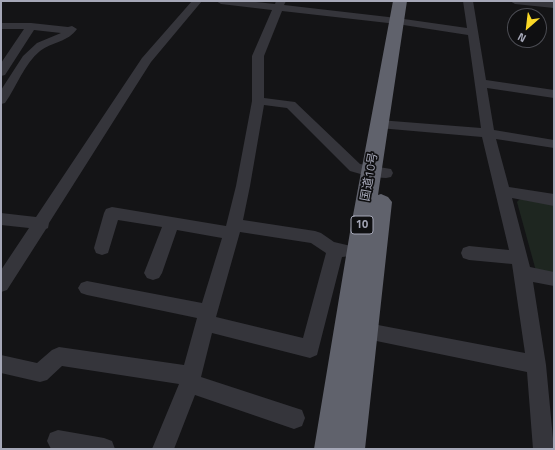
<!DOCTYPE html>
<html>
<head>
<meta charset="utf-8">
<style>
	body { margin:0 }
	#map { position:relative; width:555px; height:450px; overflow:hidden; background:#141416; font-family:"Titillium Web",sans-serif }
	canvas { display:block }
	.frame { position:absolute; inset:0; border:2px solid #a5a7b7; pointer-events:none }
	.north { position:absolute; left:507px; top:8px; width:40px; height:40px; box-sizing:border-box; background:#0f0f11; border:1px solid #4b4c53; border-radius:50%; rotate:208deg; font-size:11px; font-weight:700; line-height:16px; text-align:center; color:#a5a7b7 }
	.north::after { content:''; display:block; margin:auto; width:14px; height:18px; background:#fad827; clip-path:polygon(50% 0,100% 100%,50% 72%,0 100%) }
</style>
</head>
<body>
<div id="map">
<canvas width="555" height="450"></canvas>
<div class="frame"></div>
<div class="north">N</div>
</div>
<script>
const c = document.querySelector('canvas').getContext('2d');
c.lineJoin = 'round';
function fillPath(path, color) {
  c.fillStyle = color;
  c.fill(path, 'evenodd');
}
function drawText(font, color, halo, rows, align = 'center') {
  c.font = font + ' "Titillium Web","Noto Sans JP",sans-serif';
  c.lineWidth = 3.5;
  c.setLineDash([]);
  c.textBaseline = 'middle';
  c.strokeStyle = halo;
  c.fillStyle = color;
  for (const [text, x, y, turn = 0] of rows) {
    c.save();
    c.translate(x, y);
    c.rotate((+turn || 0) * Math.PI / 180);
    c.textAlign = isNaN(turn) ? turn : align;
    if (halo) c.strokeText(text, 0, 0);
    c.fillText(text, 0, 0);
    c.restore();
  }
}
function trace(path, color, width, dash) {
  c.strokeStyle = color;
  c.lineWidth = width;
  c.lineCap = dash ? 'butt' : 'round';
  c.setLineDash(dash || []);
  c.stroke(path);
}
fillPath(new Path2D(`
	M520 199 554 205V275L536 271 517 202Z`), '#1e2620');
fillPath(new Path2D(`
	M192 1H202L151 62 49 223 48 228 46 229 7 290 1 292V270L29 228 1 225V213L36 217 142 58Z
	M216 1H247L275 4 276 1H286L284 5 397 18 467 28 463 1H473L486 80 554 90V98L487 88 494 130 554 140V148L496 139 509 187 554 194V206L512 198 530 267 554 272V286L533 282 546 365 554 449H533L527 372 357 337 350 335 348 329 350 323 357 321 525 353 512 264 469 260 463 258 461 253 463 248 469 246 509 250 482 137 379 128 374 127 372 124 374 121 379 120 481 128 468 35 397 24 282 11 264 56V98L295 102 360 164 391 169 393 173 391 177 386 178 371 177 350 171 287 108 264 105 250 186 243 220 315 231 321 233 334 242 351 246 353 251 351 256 342 257 317 355 310 358 212 333 201 377 302 410 305 418 302 426 294 429 195 395 174 449H152L179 384 62 366 47 380 40 382 1 373V355L37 363 52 350 59 347 184 365 197 318 87 295 81 293 78 288 81 283 87 281 202 303 222 238 177 230 162 273 159 278 153 280 147 278 144 273 162 227 118 220 108 253 102 255 96 253 94 248 104 213 106 209 112 207 226 226 236 186 252 101V56L272 10 221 4ZM240 232 311 243 326 253 303 338 216 317Z
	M510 1 554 2V8L515 4Z
	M1 23H31L68 27 72 26 77 29C68 42 52 42 40 51 24 64 17 86 5 103L1 104V90L23 56 37 43 61 33 34 30 5 75 1 76V63L24 29H1Z
	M58 430 104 438 112 441 115 449H51L47 441 50 433Z`), '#35353b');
fillPath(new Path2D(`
	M393 1H407L378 195 381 194 388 197 392 202 365 449H314L351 226Z`), '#60626c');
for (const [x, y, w] of [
	[362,225,22]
]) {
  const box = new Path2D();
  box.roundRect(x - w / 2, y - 9, w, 18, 3);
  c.fillStyle = '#0f0f11';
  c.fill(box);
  trace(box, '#a5a7b7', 1);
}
drawText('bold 11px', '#a5a7b7', null, [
	["10",362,225]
]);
drawText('12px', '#a5a7b7', '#0f0f11', [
	["国道10号",370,177,-80]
]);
</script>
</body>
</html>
